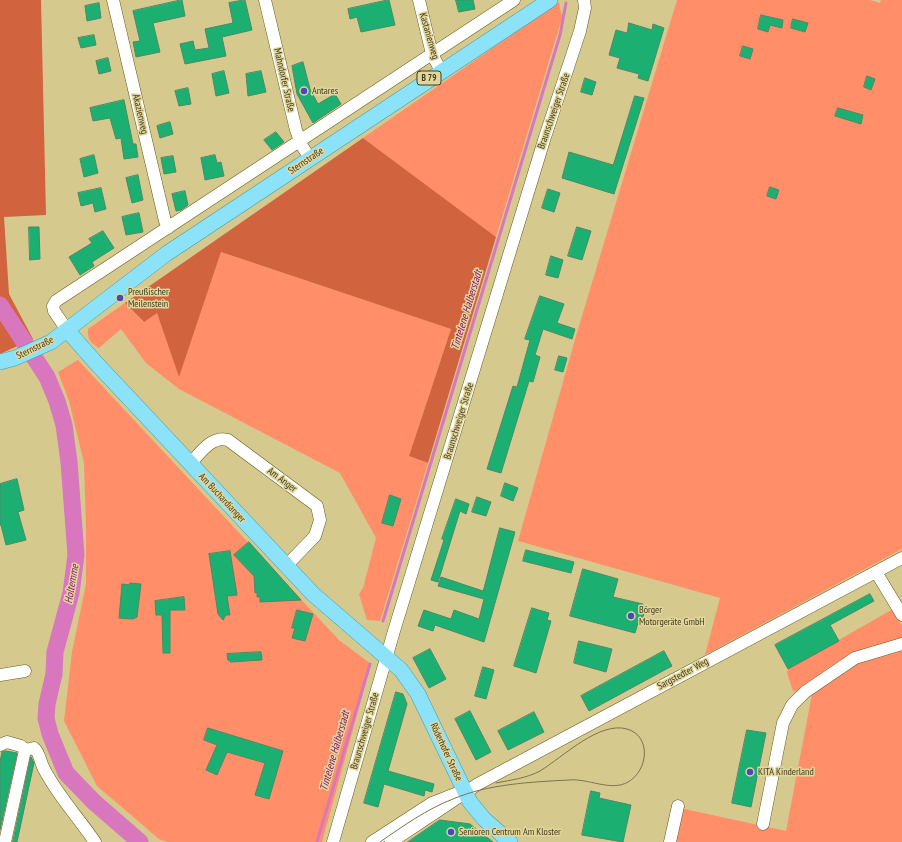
<!DOCTYPE html>
<html>
<head>
<meta charset="utf-8">
<style>
	body { margin:0 }
	canvas { display:block; background:#d5c98d }
</style>
</head>
<body>
<canvas width="902" height="842"></canvas>
<script>
const c = document.querySelector('canvas').getContext('2d');
c.lineJoin = 'round';
function fillPath(path, color) {
  c.fillStyle = color;
  c.fill(path, 'evenodd');
}
function trace(path, color, width, dash) {
  c.strokeStyle = color;
  c.lineWidth = width;
  c.lineCap = dash ? 'butt' : 'round';
  c.setLineDash(dash || []);
  c.stroke(path);
}
function drawText(font, color, halo, rows, align = 'center') {
  c.font = font + ' "PT Sans Narrow",sans-serif';
  c.lineWidth = 3;
  c.setLineDash([]);
  c.textBaseline = 'middle';
  c.strokeStyle = halo;
  c.fillStyle = color;
  for (const [text, x, y, turn = 0] of rows) {
    c.save();
    c.translate(x, y);
    c.rotate((+turn || 0) * Math.PI / 180);
    c.textAlign = isNaN(turn) ? turn : align;
    if (halo) c.strokeText(text, 0, 0);
    c.fillText(text, 0, 0);
    c.restore();
  }
}
fillPath(new Path2D(`
	M677 0H870L880 3 881 0H902V549L705 655 720 598 518 541 576 336Z
	M559 2 562 18 496 237 363 138Z
	M221 252 451 329 409 456 428 463 380 621 367 620 359 594 363 588 376 538 340 473 179 389 146 363 121 329 99 348C91 343 87 339 88 329L125 303 143 322 157 312 179 376Z
	M78 360 339 640 371 664 322 842H167L159 839 97 786 64 721 72 652 86 584V527L84 463 69 401 58 372Z
	M893 609 902 626V842H673L680 808 786 831 812 694 793 691 787 673 788 669Z`), '#ff8e69');
fillPath(new Path2D(`
	M0 0H41L46 215 4 217 9 294 33 339 0 354Z
	M363 138 496 237 428 463 409 456 451 329 221 252 179 377 157 313 144 322 125 303Z`), '#d1633e');
trace(new Path2D(`
	M383 621 560 35 566 3
	M317 842 370 664`), '#d877bd', 3);
trace(new Path2D(`
	M0 305 47 377 57 401 64 425 69 462 76 555 71 593 55 652 54 674 47 704 46 718 50 734 66 773 94 802 140 842`), '#d877bd', 17);
const building = new Path2D(`
	M182 0 185 16 153 23 160 52 136 57 133 42 140 41 133 11Z
	M245 0 252 30 222 37 226 56 185 64 180 44 193 41 195 50 209 48 205 29 233 23 229 3Z
	M389 0 395 25 361 32 357 17 350 19 348 9Z
	M456 0H473L475 9 459 12Z
	M99 3 101 18 87 21 85 6Z
	M761 15 783 20 782 28 770 25 768 32 758 29Z
	M793 19 808 23 805 32 791 28Z
	M629 23 652 30 653 24 664 28 648 81 638 78 639 74 617 68 620 58 609 55 616 30 627 33Z
	M94 35 96 45 81 48 78 38Z
	M743 46 753 49 750 59 740 56Z
	M108 58 111 71 99 74 96 61Z
	M303 62 310 89 318 104 335 94 341 104 313 123 297 94 292 66Z
	M224 71 229 93 216 96 212 74Z
	M261 71 266 92 248 96 246 74Z
	M867 76 875 79 871 90 864 87Z
	M585 78 596 82 592 95 581 92Z
	M188 88 191 104 179 106 175 91Z
	M635 96 644 98 614 194 562 178 569 152 613 165Z
	M124 100 133 144H136L138 157 124 159 121 138 116 139 110 118 93 121 90 108Z
	M838 108 863 115 861 124 835 116Z
	M170 122 173 134 160 138 157 126Z
	M276 132 284 142 272 150 264 140Z
	M94 155 98 173 84 177 80 159Z
	M215 155 217 163 221 162 224 176 205 180 201 158Z
	M173 156 176 172 164 174 161 158Z
	M138 175 143 200 132 203 126 178Z
	M770 187 779 190 776 199 767 196Z
	M101 188 106 209 95 212 93 203 81 206 78 193Z
	M548 189 560 193 554 212 542 208Z
	M185 191 188 205 181 210 176 211 172 194Z
	M139 213 143 232 126 235 122 217Z
	M29 227H39L40 259 30 260Z
	M577 227 591 231 582 260 568 256Z
	M103 231 114 248 92 262 94 266 80 275 69 257 92 243 89 239Z
	M551 256 563 260 558 278 546 275Z
	M540 296 564 304 557 323 575 329 572 339 543 329 535 355 540 357 533 382 529 381 501 473 487 469 513 386 517 387 530 340 525 339Z
	M559 356 567 358 563 372 555 370Z
	M17 479 24 510 18 512 26 540 6 545 1 525H0V484Z
	M505 483 518 488 513 501 501 496Z
	M390 495 401 499 393 526 382 523Z
	M477 497 491 502 486 516 472 512Z
	M456 499 469 504 466 514 460 511 438 582 431 580 444 540 442 539Z
	M500 528 515 532 484 642 435 625 433 631 418 626 424 610 451 619 454 610 479 619 484 599 438 586 441 577 483 591Z
	M249 542 301 600 260 602V597H257V592L255 593 254 576 234 555Z
	M526 550 574 562 571 573 523 561Z
	M230 551 237 595 227 596 230 615H226L223 620 218 614 209 554Z
	M583 569 618 579 613 597 643 604 641 613 644 614 641 623H638L635 633 570 616Z
	M130 583 141 584 137 617 133 619 119 618 122 584 130 585Z
	M870 594 874 601 830 625 839 641 788 669 775 645Z
	M184 597 185 610H170V653H163L162 615H156L155 601Z
	M532 608 549 613 547 620 551 621 536 673 514 666Z
	M297 610 313 614 305 641 292 638 295 628H292Z
	M579 641 612 649 606 672 574 663Z
	M430 649 446 679 429 688 413 658Z
	M664 651 672 666 589 711 581 696Z
	M261 652 262 660 231 662 228 660 227 654Z
	M483 667 494 670 486 699 475 696Z
	M396 692 403 694 407 704 388 771 434 784 432 792 425 790 424 796 384 784 378 807 364 803Z
	M470 711 491 752 476 760 455 719Z
	M534 712 544 732 508 750 498 731Z
	M208 728 283 751 269 799 255 795 265 763 227 752 217 775 206 770 217 745 204 740Z
	M747 730 766 733 751 807 732 803Z
	M6 751 17 753 0 830V762L2 752Z
	M31 757 34 763 17 842H13Z
	M591 791 600 793 599 798 631 805 623 842 582 835Z
	M440 820 470 824 493 842H408Z`);
fillPath(building, '#1caf72');
trace(building, '#4e8868', 1);
const minor = new Path2D(`
	M113 0 165 221 168 228
	M265 0 296 130 302 146 310 158
	M419 0 432 54 441 71
	M67 330 54 311 53 306 56 301 514 0
	M190 464C200 453 212 435 228 440L317 506 320 520 315 536 286 566
	M876 572 902 615
	M0 675 25 671
	M0 745 7 742 21 746 25 750
	M763 824 783 723 792 705 805 692 855 658 902 644
	M5 842 25 750 34 748C40 753 40 762 44 769 58 796 78 817 95 842
	M333 842 394 631 545 137 580 31 585 8 584 0
	M372 842 432 803 460 792
	M391 842 478 784 902 558
	M670 842 678 806`);
const major = new Path2D(`
	M67 330 96 363 313 594 401 670 418 694 470 802 484 819 510 842
	M0 362 15 358 51 342 166 254 550 0`);
trace(minor, '#655a1e', 13);
trace(major, '#409cac', 16);
trace(minor, '#fff', 12);
trace(major, '#8ce3f9', 15);
trace(new Path2D(`
	M380 842C403 826 427 809 453 799 488 784 531 782 569 780 588 778 611 792 628 782 648 771 652 736 627 729 599 721 563 757 540 771 527 778 511 780 496 783`), '#7b744d', 1);
for (const [x, y, r, color] of [
	[304,91,4,"#4c47be"],
	[120,298,4,"#4c47be"],
	[631,616,4,"#4c47be"],
	[750,772,4,"#4c47be"],
	[451,832,4,"#4c47be"]
]) {
  const dot = new Path2D();
  dot.arc(x, y, r, 0, 2 * Math.PI);
  c.fillStyle = color;
  c.fill(dot);
  trace(dot, '#e2d69a', 1.5);
}
for (const [x, y, w] of [
	[429,78,24]
]) {
  const box = new Path2D();
  box.roundRect(x - w / 2, y - 7, w, 14, 3);
  c.fillStyle = '#e2d69a';
  c.fill(box);
  trace(box, '#403b23', 1);
}
drawText('bold 9px', '#403b23', null, [
	["B 79",429,78]
]);
drawText('10px', '#403b23', '#e2d69a', [
	["Kastanienweg",429,36,74],
	["Mahndorfer Straße",284,80,77],
	["Braunschweiger Straße",554,111,-71],
	["Akazienweg",140,114,77],
	["Sternstraße",306,161,-34],
	["Sternstraße",35,348,-26],
	["Braunschweiger Straße",459,421,-73],
	["Am Anger",282,480,37],
	["Am Buchardianger",222,498,47],
	["Sargstedter Weg",683,674,-28],
	["Braunschweiger Straße",365,731,-74],
	["Röderhofer Straße",446,752,65]
]);
drawText('10px', '#403b23', '#e2d69a', [
	["Antares",312,91],
	["Preußischer",128,292],
	["Meilenstein",128,304],
	["Börger",639,610],
	["Motorgeräte GmbH",639,622],
	["KITA Kinderland",758,772],
	["Senioren Centrum Am Kloster",459,832]
], 'left');
drawText('italic 11px', '#8c1473', '#e2d69a', [
	["Tintelene Halberstadt",467,310,-73],
	["Holtemme",72,584,-80],
	["Tintelene Halberstadt",335,751,-74]
]);
</script>
</body>
</html>
